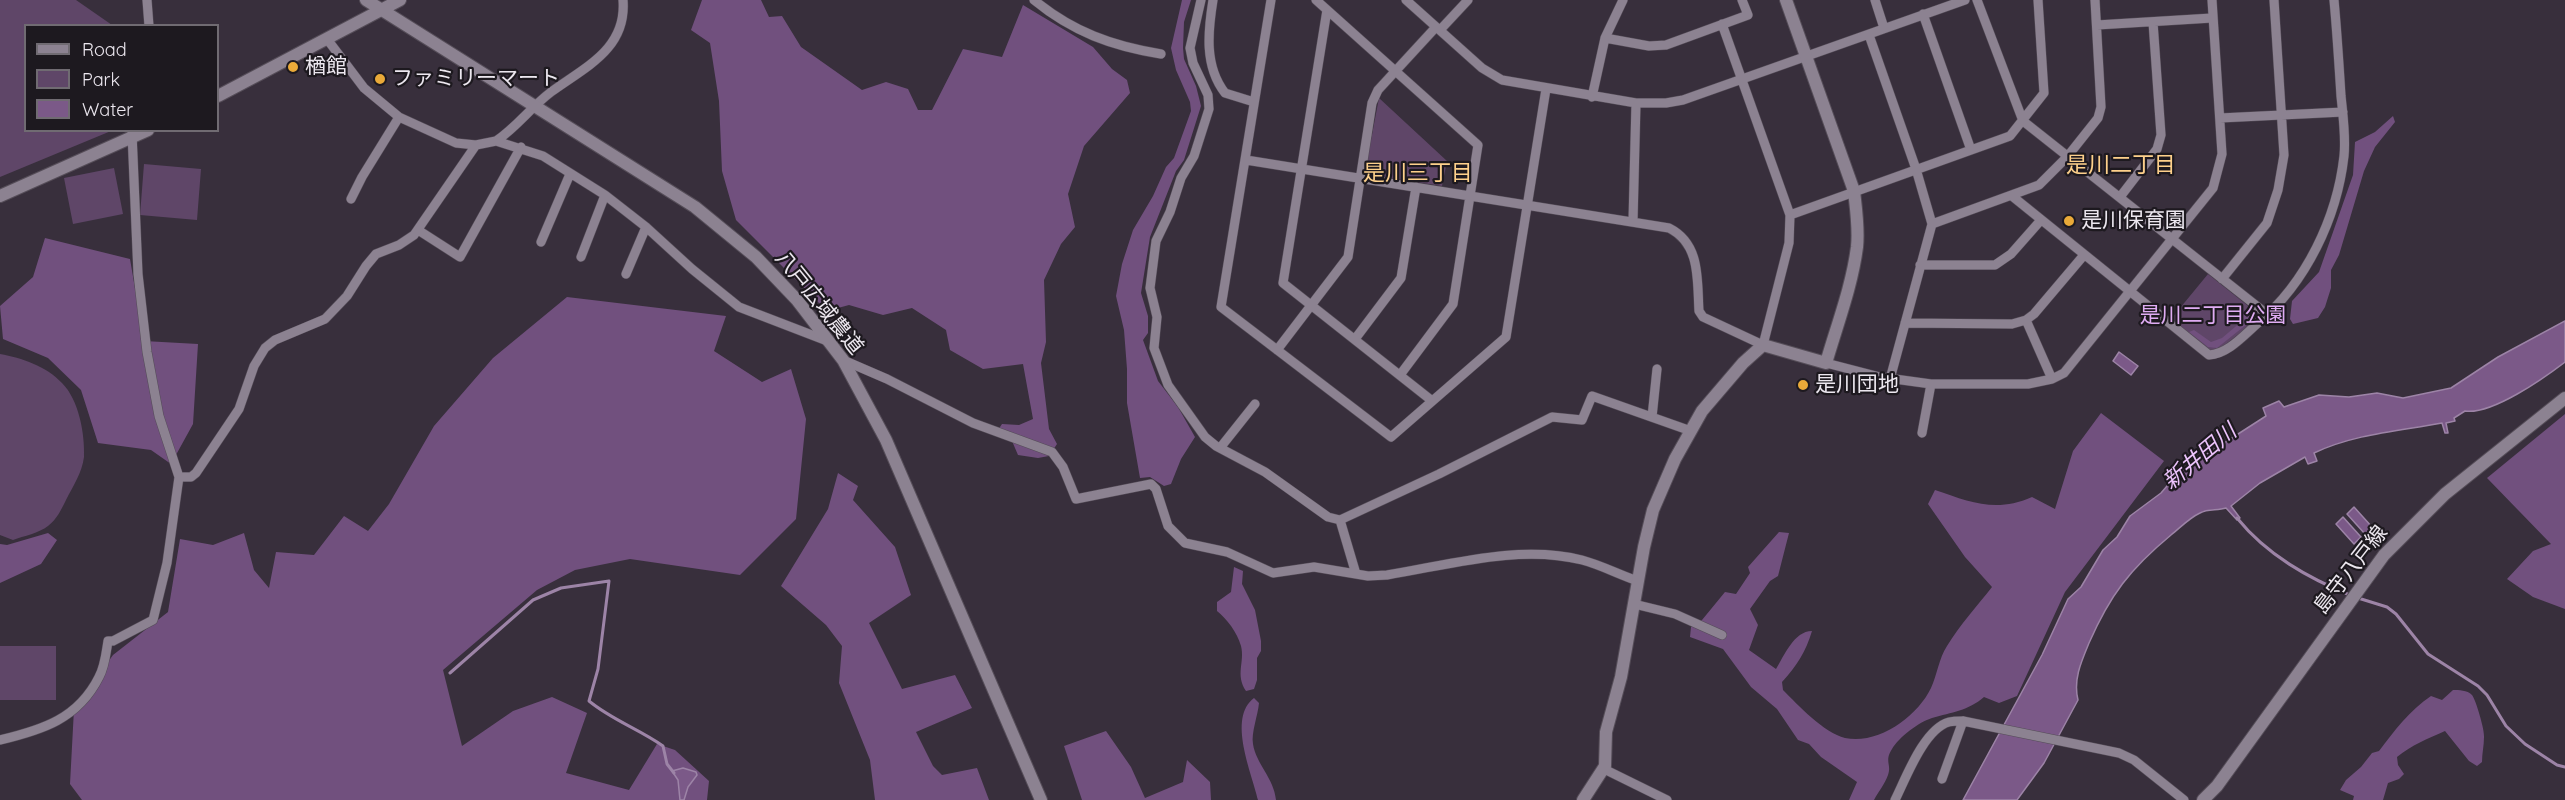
<!DOCTYPE html>
<html>
<head>
<meta charset="utf-8">
<style>
	body { margin:0 }
	#map { position:relative; width:2565px; height:800px; overflow:hidden; background:#382f3c; font-family:Quicksand,sans-serif }
	canvas { display:block }
	.legend { position:absolute; left:24px; top:24px; width:195px; height:108px; box-sizing:border-box; background:#1d191f; border:2px solid #706b72; margin:0; padding:8px 10px; list-style:none; font-size:18px; color:#ece7ef }
	.legend li { display:flex; align-items:center; gap:12px; height:30px }
	.legend b { width:30px; border:2px solid #706b72 }
</style>
</head>
<body>
<div id="map">
<canvas width="2565" height="800"></canvas>
<ul class="legend">
<li><b style="height:8px;background:#8c8291"></b>Road</li>
<li><b style="height:16px;background:#5f4668"></b>Park</li>
<li><b style="height:16px;background:#7b5988"></b>Water</li>
</ul>
</div>
<script>
const c = document.querySelector('canvas').getContext('2d');
c.lineJoin = 'round';
function fillPath(path, color) {
  c.fillStyle = color;
  c.fill(path, 'evenodd');
}
function trace(path, color, width, dash) {
  c.strokeStyle = color;
  c.lineWidth = width;
  c.lineCap = dash ? 'butt' : 'round';
  c.setLineDash(dash || []);
  c.stroke(path);
}
function drawText(font, color, halo, rows, align = 'center') {
  c.font = font + ' Quicksand,"Noto Sans JP",sans-serif';
  c.lineWidth = 4.5;
  c.setLineDash([]);
  c.textBaseline = 'middle';
  c.strokeStyle = halo;
  c.fillStyle = color;
  for (const [text, x, y, turn = 0] of rows) {
    c.save();
    c.translate(x, y);
    c.rotate((+turn || 0) * Math.PI / 180);
    c.textAlign = isNaN(turn) ? turn : align;
    if (halo) c.strokeText(text, 0, 0);
    c.fillText(text, 0, 0);
    c.restore();
  }
}
fillPath(new Path2D(`
	M0 0H76L112 25 26 26V130L111 131 0 177Z
	M1379 98 1447 161 1442 186 1369 175 1365 171Z
	M144 164 201 169 197 220 140 215Z
	M114 168 123 214 73 224 64 178Z
	M2208 274 2257 313V320L2217 351 2209 350 2171 319Z
	M0 354C22 358 46 366 62 383 79 400 85 434 84 457 82 473 73 486 66 500 61 510 57 519 48 526 39 533 24 536 13 540L0 535Z
	M0 646H56V700H0Z`), '#5f4668');
fillPath(new Path2D(`
	M702 0H761L769 17 782 16 801 47 862 90 886 82 908 89 918 110H932L963 49 1002 57 1023 5 1093 47 1112 69 1127 80 1130 93 1084 146 1068 194 1075 227 1061 244 1044 280 1046 342 1041 363 1049 429 1057 444 1049 456 1038 458 1018 455 1012 441 998 430 1002 424 1019 425 1033 419 1023 364 983 369 950 350 946 330 912 308 883 315 849 305 827 311 736 220 722 171 719 101 710 43 691 30Z
	M1182 0H1191L1184 22 1183 48 1184 59 1196 86 1201 106 1184 160 1176 171 1150 237 1141 293 1148 316V333L1143 340 1158 381 1178 407 1195 437 1181 459 1171 484 1164 486 1150 477 1140 478 1127 403V369L1124 330 1116 296 1122 264 1133 230 1153 196 1166 167 1174 158 1191 111 1190 102 1176 70 1171 48Z
	M2393 116 2395 122 2375 147 2364 171 2339 255 2331 270V288L2325 307 2318 318 2293 324 2290 319 2292 301 2319 272 2353 175 2355 142 2375 132Z
	M45 238 130 259 144 341 198 344 193 424 171 464 151 450 98 443 81 390 48 358 3 339 0 306 33 277Z
	M567 297 726 316 714 351 762 382 791 369 806 419 796 519 740 575 630 559 575 570 537 590 443 670 462 746 513 711 552 697 587 713 566 773 629 790 657 744 675 750 709 781 707 800H82L70 784 74 709 113 655 168 612 180 539 213 545 244 533 254 570 269 588 276 552 314 555 344 516 368 531 389 504 434 426 493 358Z
	M2247 311 2251 312 2252 320 2217 348 2208 347 2189 332 2194 330 2211 342 2222 338 2241 322 2243 319V313Z
	M2101 413 2164 461 2065 592 2017 696 1999 703 1984 697C1968 711 1952 712 1932 718 1919 722 1899 737 1892 749 1884 761 1892 765 1888 775 1885 784 1878 792 1874 800H1849L1857 782 1821 757 1809 744 1798 740 1777 709 1751 687 1723 649 1690 637 1691 627 1702 620 1725 592 1736 594 1750 573 1748 567 1779 532 1789 533 1778 576 1770 581 1750 609 1758 625 1749 650 1776 669C1784 656 1794 631 1812 631 1806 651 1797 666 1782 682L1783 690C1798 705 1824 733 1845 738 1878 745 1917 717 1931 688 1937 675 1939 658 1947 646 1960 625 1977 606 1992 587L1965 557 1928 504 1935 490C1970 502 1996 513 2032 497L2055 509 2073 451Z
	M2565 414V609L2533 597 2507 579 2533 551 2551 544 2487 478Z
	M838 473 858 486 853 500 895 547 911 595 869 623 902 689 955 675 972 708 916 732 933 766 942 775 977 768 989 800H875L870 760 839 683 842 646 826 625 781 586 828 509Z
	M48 533 57 540 41 564 0 583V544L7 545Z
	M1234 567 1243 571 1242 584 1255 610 1261 641V651L1257 658V680L1254 689 1246 691C1235 674 1245 663 1241 646 1237 632 1227 619 1217 611V602L1231 592Z
	M2453 690C2459 690 2467 690 2472 695 2476 700 2485 731 2484 737 2484 746 2482 753 2482 762L2477 766 2469 761 2445 731C2427 739 2412 745 2397 757L2398 765 2404 774 2399 779 2388 783 2383 800H2353L2354 796 2340 790 2346 780 2361 767 2372 753 2379 751C2395 730 2409 711 2431 696L2442 700Z
	M1254 698 1259 703C1258 715 1251 733 1253 744 1256 764 1274 778 1276 800H1258C1252 773 1227 718 1254 698Z
	M1106 731 1131 767 1145 798 1183 782 1187 760 1210 782 1211 800H1082L1064 746Z`), '#71507e');
const water = new Path2D(`
	M2565 321V362C2544 378 2492 415 2465 411L2454 418 2455 421 2446 423 2448 433H2445L2442 423C2399 431 2354 434 2314 453L2317 461 2308 464 2305 457 2260 483 2231 506 2240 518 2237 520 2226 508C2217 511 2208 508 2200 513 2189 518 2180 528 2171 535 2130 569 2110 595 2089 643 2081 662 2073 680 2078 700L2044 763 2017 800H1963L2042 655 2068 599 2081 587 2103 550 2117 537 2130 516 2161 493 2179 472 2266 416 2263 408 2279 401 2284 407 2319 395 2349 397 2377 393 2403 398 2451 388 2498 357Z
	M2119 352 2138 366 2131 375 2113 361Z
	M2354 507 2372 527 2365 534 2347 514Z
	M2343 517 2361 537 2354 544 2336 524Z
	M683 768 696 772 697 775 688 787 684 800H680L678 780 672 771Z`);
fillPath(water, '#7b5988');
trace(water, '#9d84a7', 1.5);
trace(new Path2D(`
	M2237 518C2267 555 2308 578 2352 596
	M2358 598 2387 607 2396 614 2428 654 2478 686 2487 695 2506 726 2525 744 2557 765 2565 767
	M450 673 533 600 561 588 609 581 598 669 589 701C612 720 639 729 663 746L667 764 674 773`), '#9d84a7', 3);
const street = new Path2D(`
	M147 0 149 26
	M1034 0C1073 32 1112 46 1161 54
	M1201 0 1190 48 1193 63 1208 95 1209 109 1194 156 1181 178 1170 212 1156 241 1150 288 1157 317 1154 348 1168 385 1205 437 1216 446 1265 472 1328 517 1340 520 1439 474 1552 417 1582 420 1592 396 1691 431
	M1213 0C1208 31 1204 66 1225 93L1254 102
	M1271 0 1221 307 1391 437 1506 337 1546 89
	M1316 0 1478 145 1453 304 1400 375
	M1406 0 1482 68 1502 80 1636 103H1666L1683 100 1965 0
	M1875 0 1884 28
	M1977 0 2023 121 2268 315
	M1327 10 1283 283 1431 400
	M1923 14 1971 150
	M2097 25 2212 18
	M1440 30 1468 0
	M1869 35 1916 169 1932 224 1890 379
	M1605 38 1649 46 1666 45 1748 15 1742 0
	M327 39 364 88 399 117 456 143 476 145 496 141 543 156 605 195 646 227 692 269 739 307 830 342
	M1592 97 1605 38 1623 0
	M2220 118 2343 112
	M496 141C517 127 531 107 551 92 585 67 627 49 623 0
	M1246 160 1669 228C1701 244 1697 280 1699 311L1703 317 1763 345 1789 243 1790 215 1722 24
	M2012 196 2209 355C2228 354 2244 335 2258 323 2306 283 2337 218 2344 156 2346 136 2343 116 2341 96 2339 64 2337 32 2334 0
	M2120 197 2157 149 2161 135 2153 22
	M351 199 362 177 399 117
	M1790 215 2010 136 2044 93 2038 0
	M1633 221 1636 103
	M1932 224 2039 185 2067 157 2098 118 2101 107 2095 0
	M418 230 460 257 521 147
	M541 242 570 174
	M581 257 605 195
	M1920 265H1995L2011 254 2041 220
	M626 274 646 227
	M2222 279 2267 223 2278 190 2284 155 2274 0
	M2026 320 2052 379
	M1905 323 2012 324 2026 320 2034 314 2084 255
	M1355 339 1401 278 1416 187
	M1277 350 1348 257 1372 103 1378 90 1436 27
	M843 360 887 379 973 423 1052 452 1063 467 1076 499 1151 484 1156 489 1168 526 1185 543 1227 552 1273 573 1314 567 1368 576 1387 575C1449 565 1519 544 1582 560 1601 565 1620 575 1638 581
	M1826 363 1880 377 1931 384H2028L2052 379 2064 373 2213 188 2222 154 2212 0
	M1652 417 1657 369
	M1922 433 1931 384
	M1220 448 1255 404
	M179 477H191L196 473 239 409 254 366 265 348 275 340 325 319 347 296 366 266 376 254 399 245 414 235 476 145
	M1340 520 1356 574
	M1634 604 1675 614 1722 635
	M0 740C42 730 78 719 99 677 105 666 106 653 108 641H113L153 620 167 563 179 477 159 416 147 352 138 274 132 133
	M1604 769 1667 800
	M1942 779 1963 721
	M1895 800C1906 778 1924 729 1949 722 1953 721 1958 721 1963 721L2119 753 2134 760 2184 800`);
const secondary = new Path2D(`
	M366 0 695 207 756 257 797 300 843 360 886 440 1041 800
	M218 96 400 0
	M0 196 148 130
	M1583 800 1605 766 1606 732 1621 677 1644 547 1653 510 1675 459 1702 411 1743 363 1763 345 1826 363C1837 325 1852 286 1857 247 1859 228 1856 209 1854 191L1786 0
	M2203 800 2217 786 2384 555 2445 494 2565 398`);
trace(street, '#554d58', 10);
trace(secondary, '#554d58', 14);
trace(street, '#8c8291', 9);
trace(secondary, '#8c8291', 12);
for (const [x, y, r, color] of [
	[293,67,6,"#eaaa39"],
	[380,79,6,"#eaaa39"],
	[2069,221,6,"#eaaa39"],
	[1803,385,6,"#eaaa39"]
]) {
  const dot = new Path2D();
  dot.arc(x, y, r, 0, 2 * Math.PI);
  c.fillStyle = color;
  c.fill(dot);
  trace(dot, '#1d191f', 2);
}
drawText('21px', '#ece7ef', '#1d191f', [
	["楢館",305,67],
	["ファミリーマート",392,79],
	["是川保育園",2081,221],
	["是川団地",1815,385]
], 'left');
drawText('21px', '#ece7ef', '#1d191f', [
	["八戸広域農道",819,303,51],
	["島守八戸線",2351,570,-52]
]);
drawText('21px', '#dfacf3', '#1d191f', [
	["是川二丁目公園",2213,316]
]);
drawText('22px', '#fdd08b', '#1d191f', [
	["是川二丁目",2121,165],
	["是川三丁目",1418,173]
]);
drawText('italic 22px', '#ecc3fc', '#1d191f', [
	["新井田川",2200,457,-40]
]);
</script>
</body>
</html>
